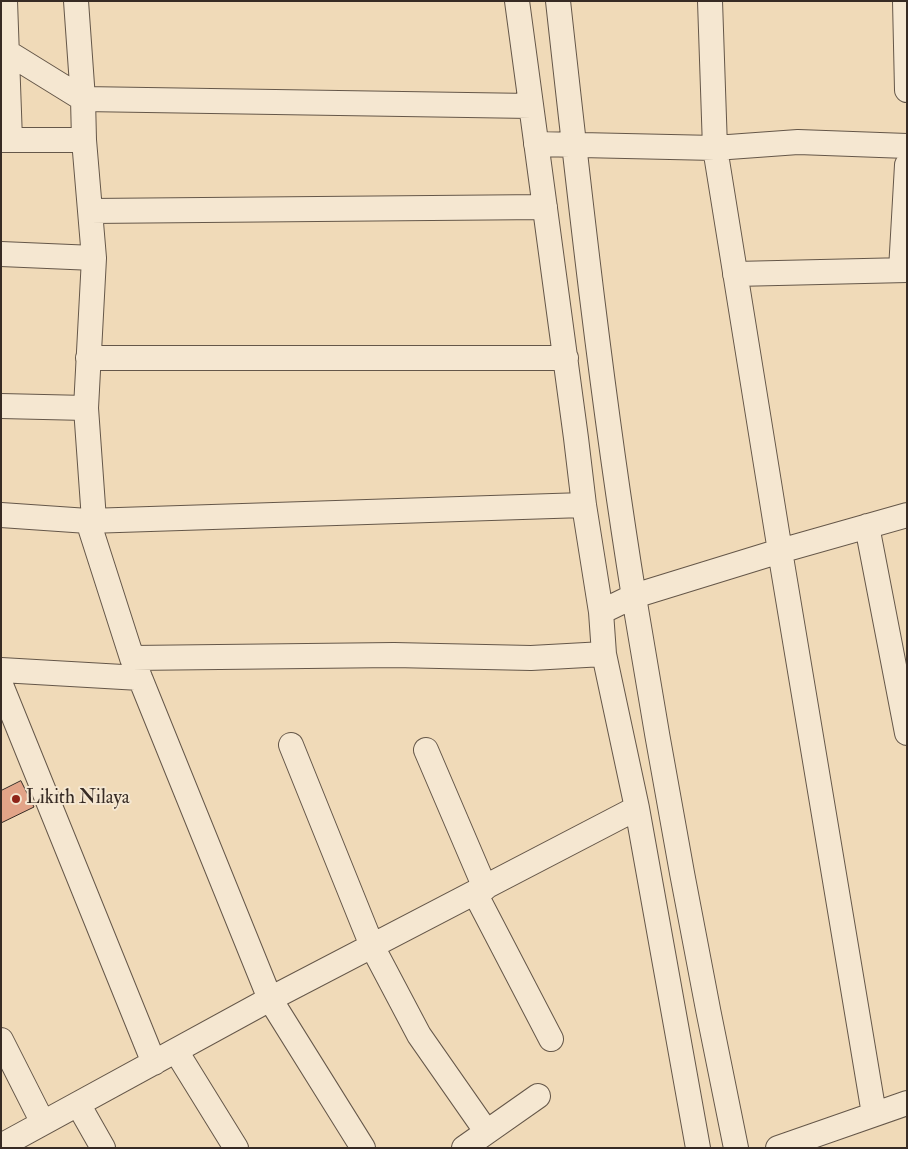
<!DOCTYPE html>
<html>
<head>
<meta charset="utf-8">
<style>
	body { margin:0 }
	#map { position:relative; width:908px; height:1149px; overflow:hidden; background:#f0dab8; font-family:"IM FELL Double Pica",serif }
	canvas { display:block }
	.frame { position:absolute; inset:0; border:2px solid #372b24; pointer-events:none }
</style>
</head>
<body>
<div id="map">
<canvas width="908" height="1149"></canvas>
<div class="frame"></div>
</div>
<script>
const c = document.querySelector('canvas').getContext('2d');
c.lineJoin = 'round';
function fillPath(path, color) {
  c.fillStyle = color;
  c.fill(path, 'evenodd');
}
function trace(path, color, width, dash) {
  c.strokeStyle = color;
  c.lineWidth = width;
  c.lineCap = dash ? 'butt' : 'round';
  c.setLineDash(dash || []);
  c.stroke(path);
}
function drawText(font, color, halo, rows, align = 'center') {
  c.font = font + ' "IM FELL Double Pica",serif';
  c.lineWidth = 4;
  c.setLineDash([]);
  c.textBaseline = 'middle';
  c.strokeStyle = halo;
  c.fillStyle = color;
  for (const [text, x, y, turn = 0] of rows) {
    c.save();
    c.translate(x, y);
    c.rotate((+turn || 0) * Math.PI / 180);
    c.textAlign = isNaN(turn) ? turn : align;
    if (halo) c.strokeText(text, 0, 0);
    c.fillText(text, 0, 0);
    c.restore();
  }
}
const building = new Path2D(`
	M21 781 34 807 1 823V791Z`);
fillPath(building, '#e2a488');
trace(building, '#372b24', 1);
const minor = new Path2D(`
	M5 1 10 140
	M76 1 83 99 84 140 94 258 86 408 94 520
	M517 1 576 438 584 505 601 612 604 654 637 808 698 1148
	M558 1C580 200 602 399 634 597 664 781 698 965 736 1148
	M710 1 715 148 780 551 874 1114
	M905 1 907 90
	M1 52H7L83 99 531 106
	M1 140H84
	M536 144 715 148 798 142 907 146
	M90 211 545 207
	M1 254 94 258
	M901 270 907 165
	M735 274 907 270
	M88 358H566
	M1 406 86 408
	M1 515 88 521 584 505
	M88 521 132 658 270 999 363 1148
	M867 526 907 733
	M601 612 634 596 780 551 907 515
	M132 658 394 655 531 658 604 654
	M1 670 140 678
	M1 685 154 1063
	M291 745 372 946 419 1035 486 1131
	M426 750 485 888
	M475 893 551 1039
	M1 1040 43 1123
	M176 1051 236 1148
	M78 1104 103 1148
	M1 1146 270 999 637 808
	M464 1148 538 1096
	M778 1148 907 1103`);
trace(minor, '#655749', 26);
trace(minor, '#f5e7d1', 24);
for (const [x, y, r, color] of [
	[16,799,5,"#8f2418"]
]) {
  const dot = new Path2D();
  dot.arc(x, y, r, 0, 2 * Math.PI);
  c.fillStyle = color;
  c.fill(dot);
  trace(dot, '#f5e7d1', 2);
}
drawText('19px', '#372b24', '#f5e7d1', [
	["Likith Nilaya",26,799]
], 'left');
</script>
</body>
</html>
